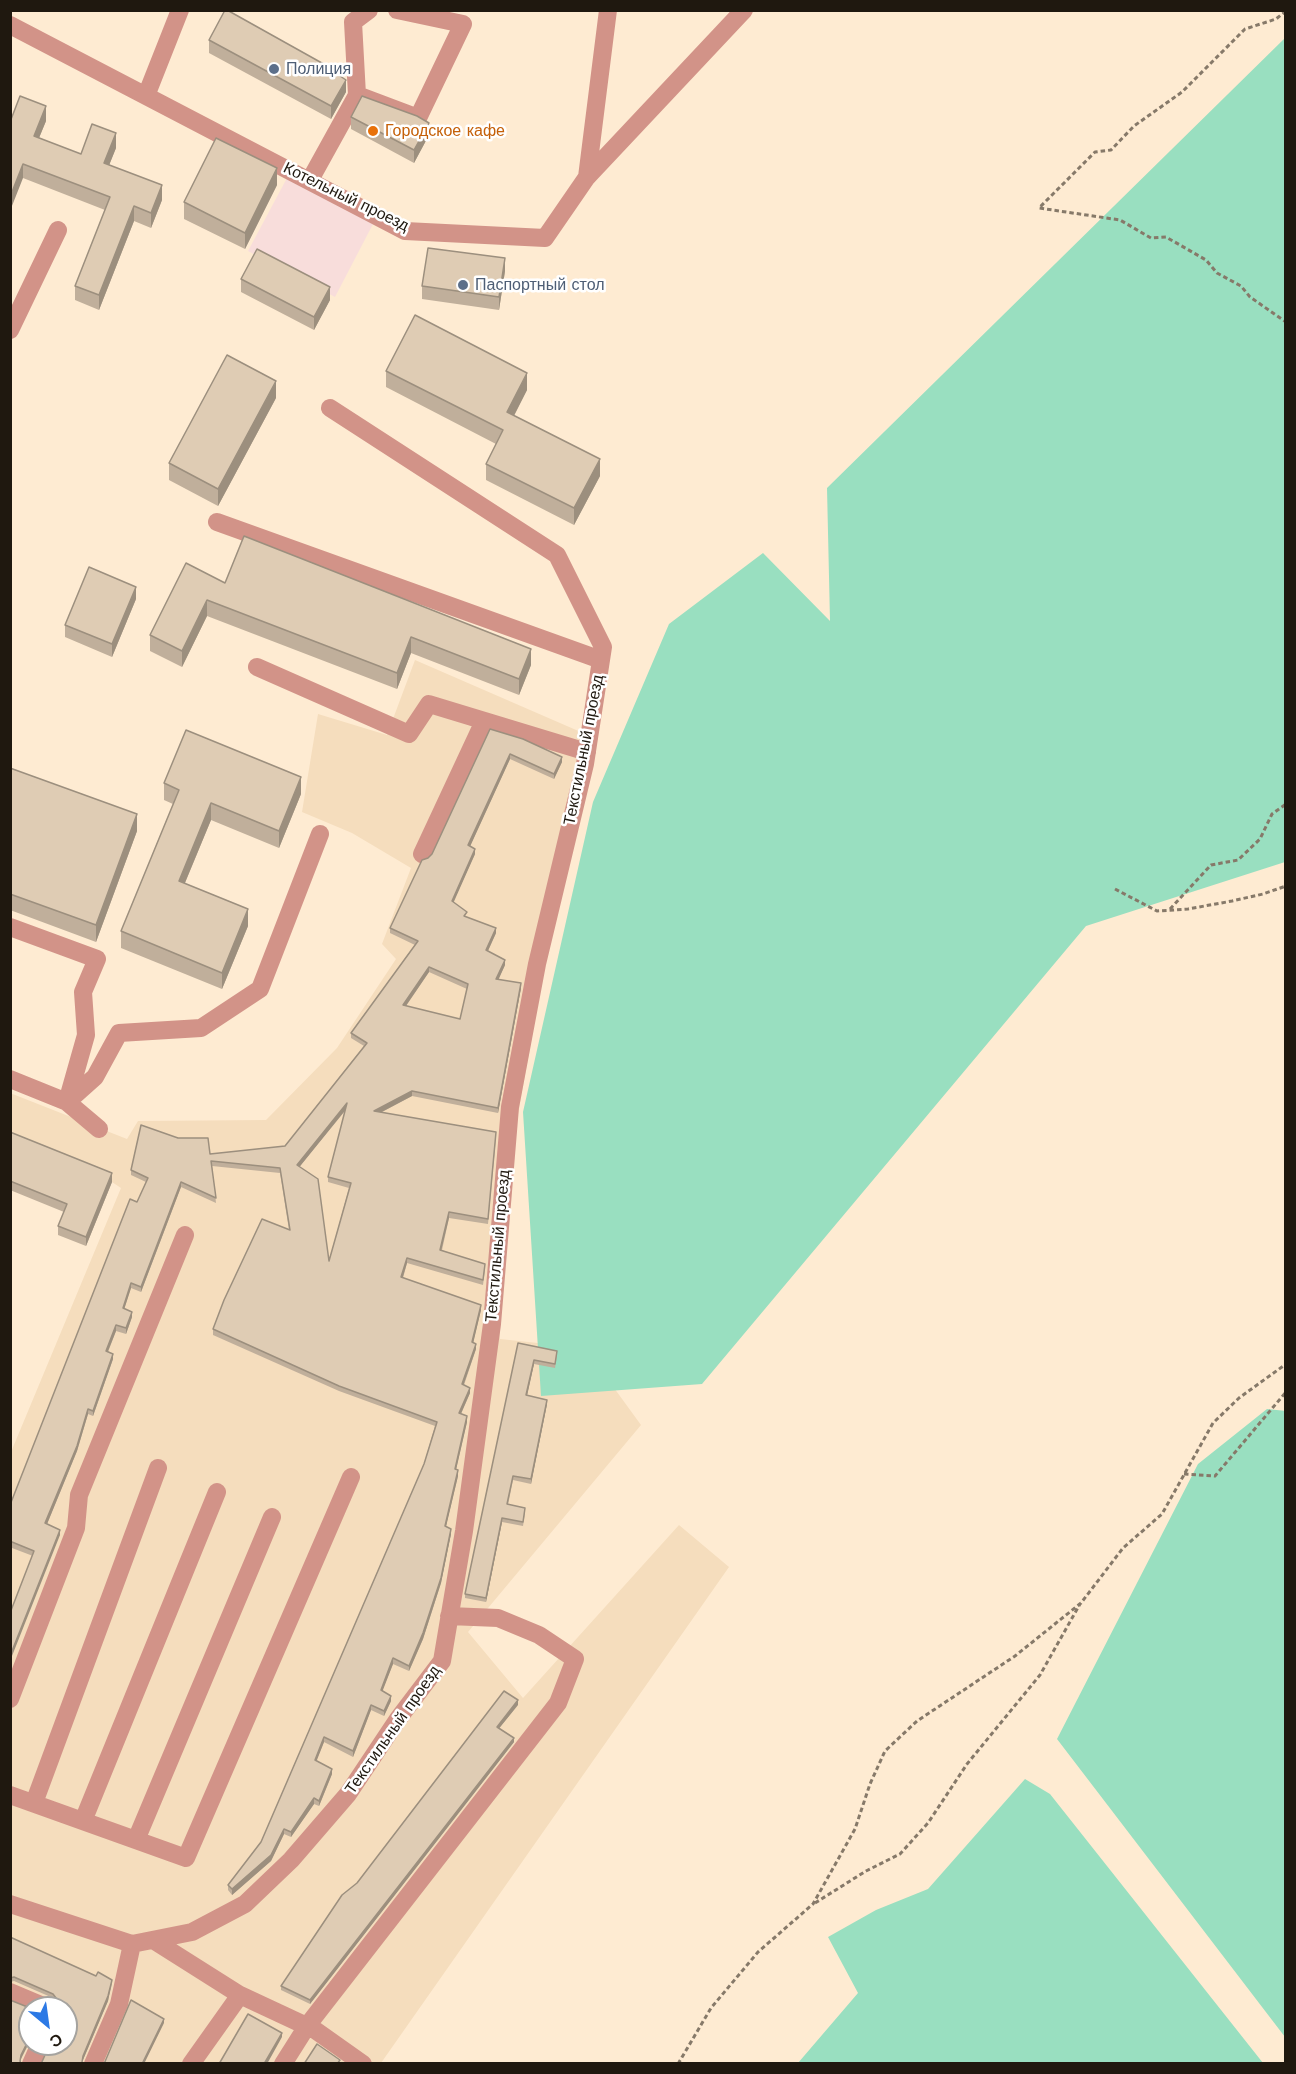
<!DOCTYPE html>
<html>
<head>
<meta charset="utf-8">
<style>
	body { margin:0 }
	#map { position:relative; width:1296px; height:2074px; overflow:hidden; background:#feebd2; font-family:"Work Sans",sans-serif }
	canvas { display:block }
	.frame { position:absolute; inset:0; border:12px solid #1f180f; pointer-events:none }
	.north { position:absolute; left:18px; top:1996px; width:60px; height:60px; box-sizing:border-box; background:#fff; border:2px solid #a5a39f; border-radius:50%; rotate:151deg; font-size:16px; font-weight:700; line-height:24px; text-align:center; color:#1f180f }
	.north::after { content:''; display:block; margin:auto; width:21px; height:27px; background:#2c79e5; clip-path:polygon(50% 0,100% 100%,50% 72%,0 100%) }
</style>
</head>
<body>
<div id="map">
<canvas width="1296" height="2074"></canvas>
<div class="frame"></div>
<div class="north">С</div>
</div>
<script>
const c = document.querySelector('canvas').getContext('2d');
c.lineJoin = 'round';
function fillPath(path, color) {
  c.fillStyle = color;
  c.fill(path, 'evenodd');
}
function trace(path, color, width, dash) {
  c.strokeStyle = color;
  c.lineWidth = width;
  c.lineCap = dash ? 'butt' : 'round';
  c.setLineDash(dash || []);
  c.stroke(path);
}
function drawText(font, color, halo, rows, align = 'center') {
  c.font = font + ' "Work Sans",sans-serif';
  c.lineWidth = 5;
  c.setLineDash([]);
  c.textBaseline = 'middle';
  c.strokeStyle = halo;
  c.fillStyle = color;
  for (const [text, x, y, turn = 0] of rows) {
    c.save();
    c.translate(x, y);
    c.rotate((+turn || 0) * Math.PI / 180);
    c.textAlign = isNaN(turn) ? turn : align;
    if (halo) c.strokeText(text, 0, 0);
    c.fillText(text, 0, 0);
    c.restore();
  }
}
fillPath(new Path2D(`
	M287 178 373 224 335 297 248 251Z`), '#f8dddb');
fillPath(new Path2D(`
	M415 660 583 733 554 913 494 1249 500 1339 585 1348 641 1425 468 1632 523 1698 679 1525 729 1567 381 2063H11V1452L121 1188 112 1182 11 1141 10 1093 127 1139 138 1121 266 1120 337 1048 396 959 382 944 411 868 352 833 302 812 318 714 387 735ZM30 2008H66V2044H30Z`), '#f5ddbd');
fillPath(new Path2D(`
	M1285 38V862L1086 926 702 1384 541 1396 523 1112 593 802 669 624 763 553 830 621 827 488Z
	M1267 1409 1286 1411 1285 2037 1057 1739 1198 1464Z
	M1025 1779 1050 1794 1263 2063H798L858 1993 828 1937 876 1910 928 1889Z`), '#99dfc0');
trace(new Path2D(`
	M1286 11 1276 19 1245 29 1182 92 1134 126 1111 150 1095 152 1039 208 1120 220 1151 238 1166 237 1206 260 1217 273 1241 286 1250 297 1286 322
	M1115 889 1157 911 1188 909 1232 901 1263 894 1286 886
	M1170 909 1211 865 1238 860 1260 839 1272 814 1286 804
	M1184 1474 1215 1476 1286 1392
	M815 1903 866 1871 900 1854 928 1823 967 1764 1040 1675 1080 1604
	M678 2064 711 2008 758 1952 813 1904 855 1829 870 1784 885 1751 917 1721 1015 1656 1081 1603 1123 1548 1162 1514 1213 1423 1239 1398 1286 1364`), '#867969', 3, [4.5, 3]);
trace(new Path2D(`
	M10 25 405 231 545 238 587 177 608 10
	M357 95 418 118 463 24 397 10
	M146 96 180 10
	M587 177 744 10
	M310 180 357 95 353 22 369 10
	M10 330 58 230
	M217 522 601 660
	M257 667 409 734 429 704 587 752
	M422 854 484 721
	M10 927 97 959 83 992 86 1035 67 1102
	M10 1079 67 1102 99 1129
	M67 1102 95 1077 119 1033 201 1028 260 989 320 834
	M10 1699 76 1528 79 1495 185 1235
	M10 1795 186 1858 351 1477
	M34 1803 158 1468
	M83 1821 217 1492
	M136 1840 272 1517
	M10 1904 132 1944 192 1932 245 1904 291 1860 348 1794 398 1719 442 1661 464 1531 492 1324 510 1107 537 964 585 764 603 647 557 555 330 408
	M153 1940 240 1995 315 2030 363 2064
	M10 1992 48 2008
	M31 2064 40 2044
	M93 2064 119 2004 132 1944
	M191 2064 240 1995
	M283 2064 307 2026 558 1703 575 1659 539 1635 498 1618 449 1616`), '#d29388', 18);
fillPath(new Path2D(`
	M209 40 346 92 331 119 209 53Z
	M351 117 429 135 414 163 351 129Z
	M46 121 39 138 81 154 116 148 109 165 162 200 151 228 134 221 99 310 75 300V286L105 210 23 178 10 122Z
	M277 185 245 249 184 219V202Z
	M505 271 499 310 422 299V286Z
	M241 279 330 300 314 330 241 292Z
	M386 371 527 390 514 416 600 476 574 525 486 480V464L496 444 386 387Z
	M276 398 218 506 169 480V463Z
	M225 583 531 665 519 695 411 653 397 689 207 616 182 667 150 651V635Z
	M136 599 112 657 65 637V625Z
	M490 729 562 762 554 779 510 759 470 846 475 854 453 902 467 918 496 933 488 951 505 965 498 980 521 988 498 1113 412 1096 382 1112 496 1137 488 1224 449 1218 442 1250 485 1269 483 1285 407 1263 403 1278 481 1310 473 1343 476 1349 464 1385 470 1393 461 1414 467 1422 456 1470 458 1476 446 1526 451 1534 441 1583 423 1639 409 1671 393 1664 382 1691 391 1701 384 1716 371 1710 353 1757 324 1742 316 1761 332 1774 319 1806 314 1804 291 1837 284 1834 271 1861 232 1895 228 1890V1885L261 1842 424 1464 435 1426 339 1391 213 1335V1329L289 1230 280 1173 212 1166 216 1203 181 1187 141 1292 131 1288 124 1309 132 1317 126 1334 116 1331 108 1352 113 1359 93 1416 88 1414 77 1451 47 1524 60 1535 33 1556 12 1548 10 1551V1505L146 1182 131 1175V1170L210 1154 285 1146 364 1046 351 1038V1033L415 945 390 933V928L428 858 432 854ZM429 972 467 989 460 1019 406 1006ZM345 1111 328 1177V1182L349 1188 329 1261 299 1167Z
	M10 768 137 831 96 942 10 910Z
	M164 783 301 794 279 848 211 820 185 883 248 926 222 989 121 948V931L173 804 164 800Z
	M10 1132 112 1182 86 1246 58 1235V1226L64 1212 10 1190Z
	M518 1343 557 1355 555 1368 534 1364 527 1396 547 1404 531 1484 513 1480 508 1505 525 1513 523 1526 502 1522 486 1602 465 1598V1594Z
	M518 1705 499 1728 514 1742 310 2004 281 1990V1986L357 1883Z
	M10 1937 112 1984 108 2001 82 2062 50 2044 59 2006 53 1998 14 1981 10 1982Z`), '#c0af9b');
fillPath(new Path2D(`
	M346 80V92L331 119V106Z
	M46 106V121L34 150V136Z
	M429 123V135L414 163V150Z
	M116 133V148L104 178V163Z
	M23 164V178L10 211V197Z
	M277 168V185L245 249V233Z
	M162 185V200L151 228V213Z
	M134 206V221L99 310V295Z
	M505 258V271L499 310V297Z
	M330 287V300L314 330V317Z
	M527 373V390L507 429V412Z
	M276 381V398L218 506V489Z
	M600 459V476L574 525V508Z
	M136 587V599L112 657V644Z
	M207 600V616L182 667V651Z
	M411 637V653L397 689V673Z
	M531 649V665L519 695V679Z
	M510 754V759L468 851V845Z
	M562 757V762L554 779V774Z
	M301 777V794L279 848V831Z
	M211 803V820L179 897V881Z
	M137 814V831L96 942V925Z
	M475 849V854L452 906V901Z
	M248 909V926L222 989V973Z
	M496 928V933L486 955V950Z
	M505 960V965L496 985V979Z
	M429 967V972L403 1010V1005Z
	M521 983V988L498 1113V1108Z
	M412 1091V1096L374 1116V1111Z
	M347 1103V1108L297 1170V1165Z
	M112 1173V1182L86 1246V1237Z
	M181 1182V1187L141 1292V1287Z
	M449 1212V1218L440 1255V1250Z
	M407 1258V1263L401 1283V1277Z
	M131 1283V1288L123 1313V1308Z
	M481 1305V1310L472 1348V1342Z
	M132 1312V1317L126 1334V1328Z
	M116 1325V1331L106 1356V1351Z
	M476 1344V1349L462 1389V1384Z
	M113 1354V1359L93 1416V1411Z
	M534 1360V1364L526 1400V1395Z
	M470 1388V1393L459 1418V1413Z
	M547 1400V1404L531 1484V1479Z
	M88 1409V1414L77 1451 45 1529V1523Z
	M467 1416V1422L455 1474V1469Z
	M458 1470V1476L445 1531V1526Z
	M502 1518V1522L486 1602V1598Z
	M451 1529V1534L441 1583 423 1639 409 1671V1666Z
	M60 1530V1535L10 1661V1656Z
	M393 1658V1664L381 1695V1690Z
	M391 1696V1701L384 1716V1711Z
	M518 1700V1705L497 1731V1727Z
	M371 1705V1710L353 1757V1751Z
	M324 1737V1742L315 1765V1760Z
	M514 1738V1742L310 2004V2000Z
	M332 1769V1774L319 1806V1801Z
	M314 1798V1804L291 1837V1832Z
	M284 1829V1834L271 1861 232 1895V1889Z
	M112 1980 108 2001 83 2060V2056Z
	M164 2019V2023L144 2064H142Z
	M282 2033V2037L267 2064H264Z
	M30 2037V2041L21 2059 20 2064 21 2055Z`), '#9c8f7e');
const building = new Path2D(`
	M225 10H227L338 72 337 74 346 80 331 106 209 40Z
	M20 96 46 106 34 136 81 154 92 124 116 133 104 163 162 185 151 213 134 206 99 295 75 286 110 197 23 164 10 197V122Z
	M362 96 417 116 429 123 414 150 351 117Z
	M216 138 277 168 245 233 184 202Z
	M428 248 505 258 499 297 422 286Z
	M257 249 330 287 314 317 241 279Z
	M415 315 527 373 507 412 600 459 574 508 486 464 503 430 386 371Z
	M227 355 276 381 218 489 169 463Z
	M244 536 531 649 519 679 411 637 397 673 207 600 182 651 150 635 186 563 225 583Z
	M89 567 136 587 112 644 65 625Z
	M490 729 523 739 562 757 554 774 510 754 468 845 475 849 452 901 467 912 464 916 496 928 486 950 505 960 496 979 521 983 498 1108 412 1091 374 1111 496 1132 488 1219 449 1212 440 1250 485 1264 483 1280 407 1258 401 1277 481 1305 472 1342 476 1344 462 1384 470 1388 459 1413 467 1416 455 1469 458 1470 445 1526 451 1529 441 1578 423 1633 409 1666 393 1658 381 1690 391 1696 384 1711 371 1705 353 1751 324 1737 315 1760 332 1769 319 1801 314 1798 291 1832 284 1829 271 1855 232 1889 228 1885 261 1842 424 1464 437 1422 339 1386 213 1329 224 1300 262 1219 290 1230 280 1168 211 1161 216 1198 181 1182 141 1287 131 1283 123 1308 132 1312 126 1328 116 1325 106 1351 113 1354 93 1411 88 1409 77 1446 45 1523 60 1530 10 1656V1613L34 1551 12 1542 10 1546V1505L130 1199 137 1202 148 1178 131 1170 141 1125 178 1138H208L210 1154 285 1146 367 1043 351 1033 418 941 390 928 422 860 428 858 432 854ZM429 967 468 984 460 1019 403 1005ZM347 1103 328 1177 351 1183 329 1261 318 1179 297 1165Z
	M186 730 301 777 279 831 211 803 179 881 248 909 222 973 121 931 179 790 164 783Z
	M10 768 137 814 96 925 10 894Z
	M10 1132 112 1173 86 1237 58 1226 67 1204 10 1181Z
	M518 1343 557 1351 555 1364 534 1360 526 1395 547 1400 531 1479 513 1476 507 1504 525 1508 523 1522 502 1518 486 1598 465 1594Z
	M504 1691 518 1700 497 1727 514 1738 310 2000 281 1986 342 1895 357 1883Z
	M10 1937 96 1976 98 1972 112 1980 108 1996 83 2056 82 2062 83 2064H41L50 2044H66V2008H58L59 2002 53 1994 14 1977 10 1978Z
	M10 2000 30 2008V2037L21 2055 20 2061 21 2064H10Z
	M131 2000 164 2019 142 2064H104Z
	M248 2014 282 2033 264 2064H219Z
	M317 2044 340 2060 337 2064H304Z`);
fillPath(building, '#dfccb4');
trace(building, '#9c8f7e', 1.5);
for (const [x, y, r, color] of [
	[274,69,6,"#5c6f8a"],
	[373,131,6,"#e8710a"],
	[463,285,6,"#5c6f8a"]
]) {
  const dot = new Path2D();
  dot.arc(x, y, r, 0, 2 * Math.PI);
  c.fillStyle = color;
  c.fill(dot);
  trace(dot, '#fff', 2);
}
drawText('16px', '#4e5e75', '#fff', [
	["Полиция",286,69],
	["Паспортный стол",475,285]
], 'left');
drawText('16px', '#c56008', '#fff', [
	["Городское кафе",385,131]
], 'left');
drawText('16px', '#1f180f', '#fff', [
	["Котельный проезд",346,197,26],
	["Текстильный проезд",584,750,-79],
	["Текстильный проезд",498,1246,-85],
	["Текстильный проезд",393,1730,-55]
]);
</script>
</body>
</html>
